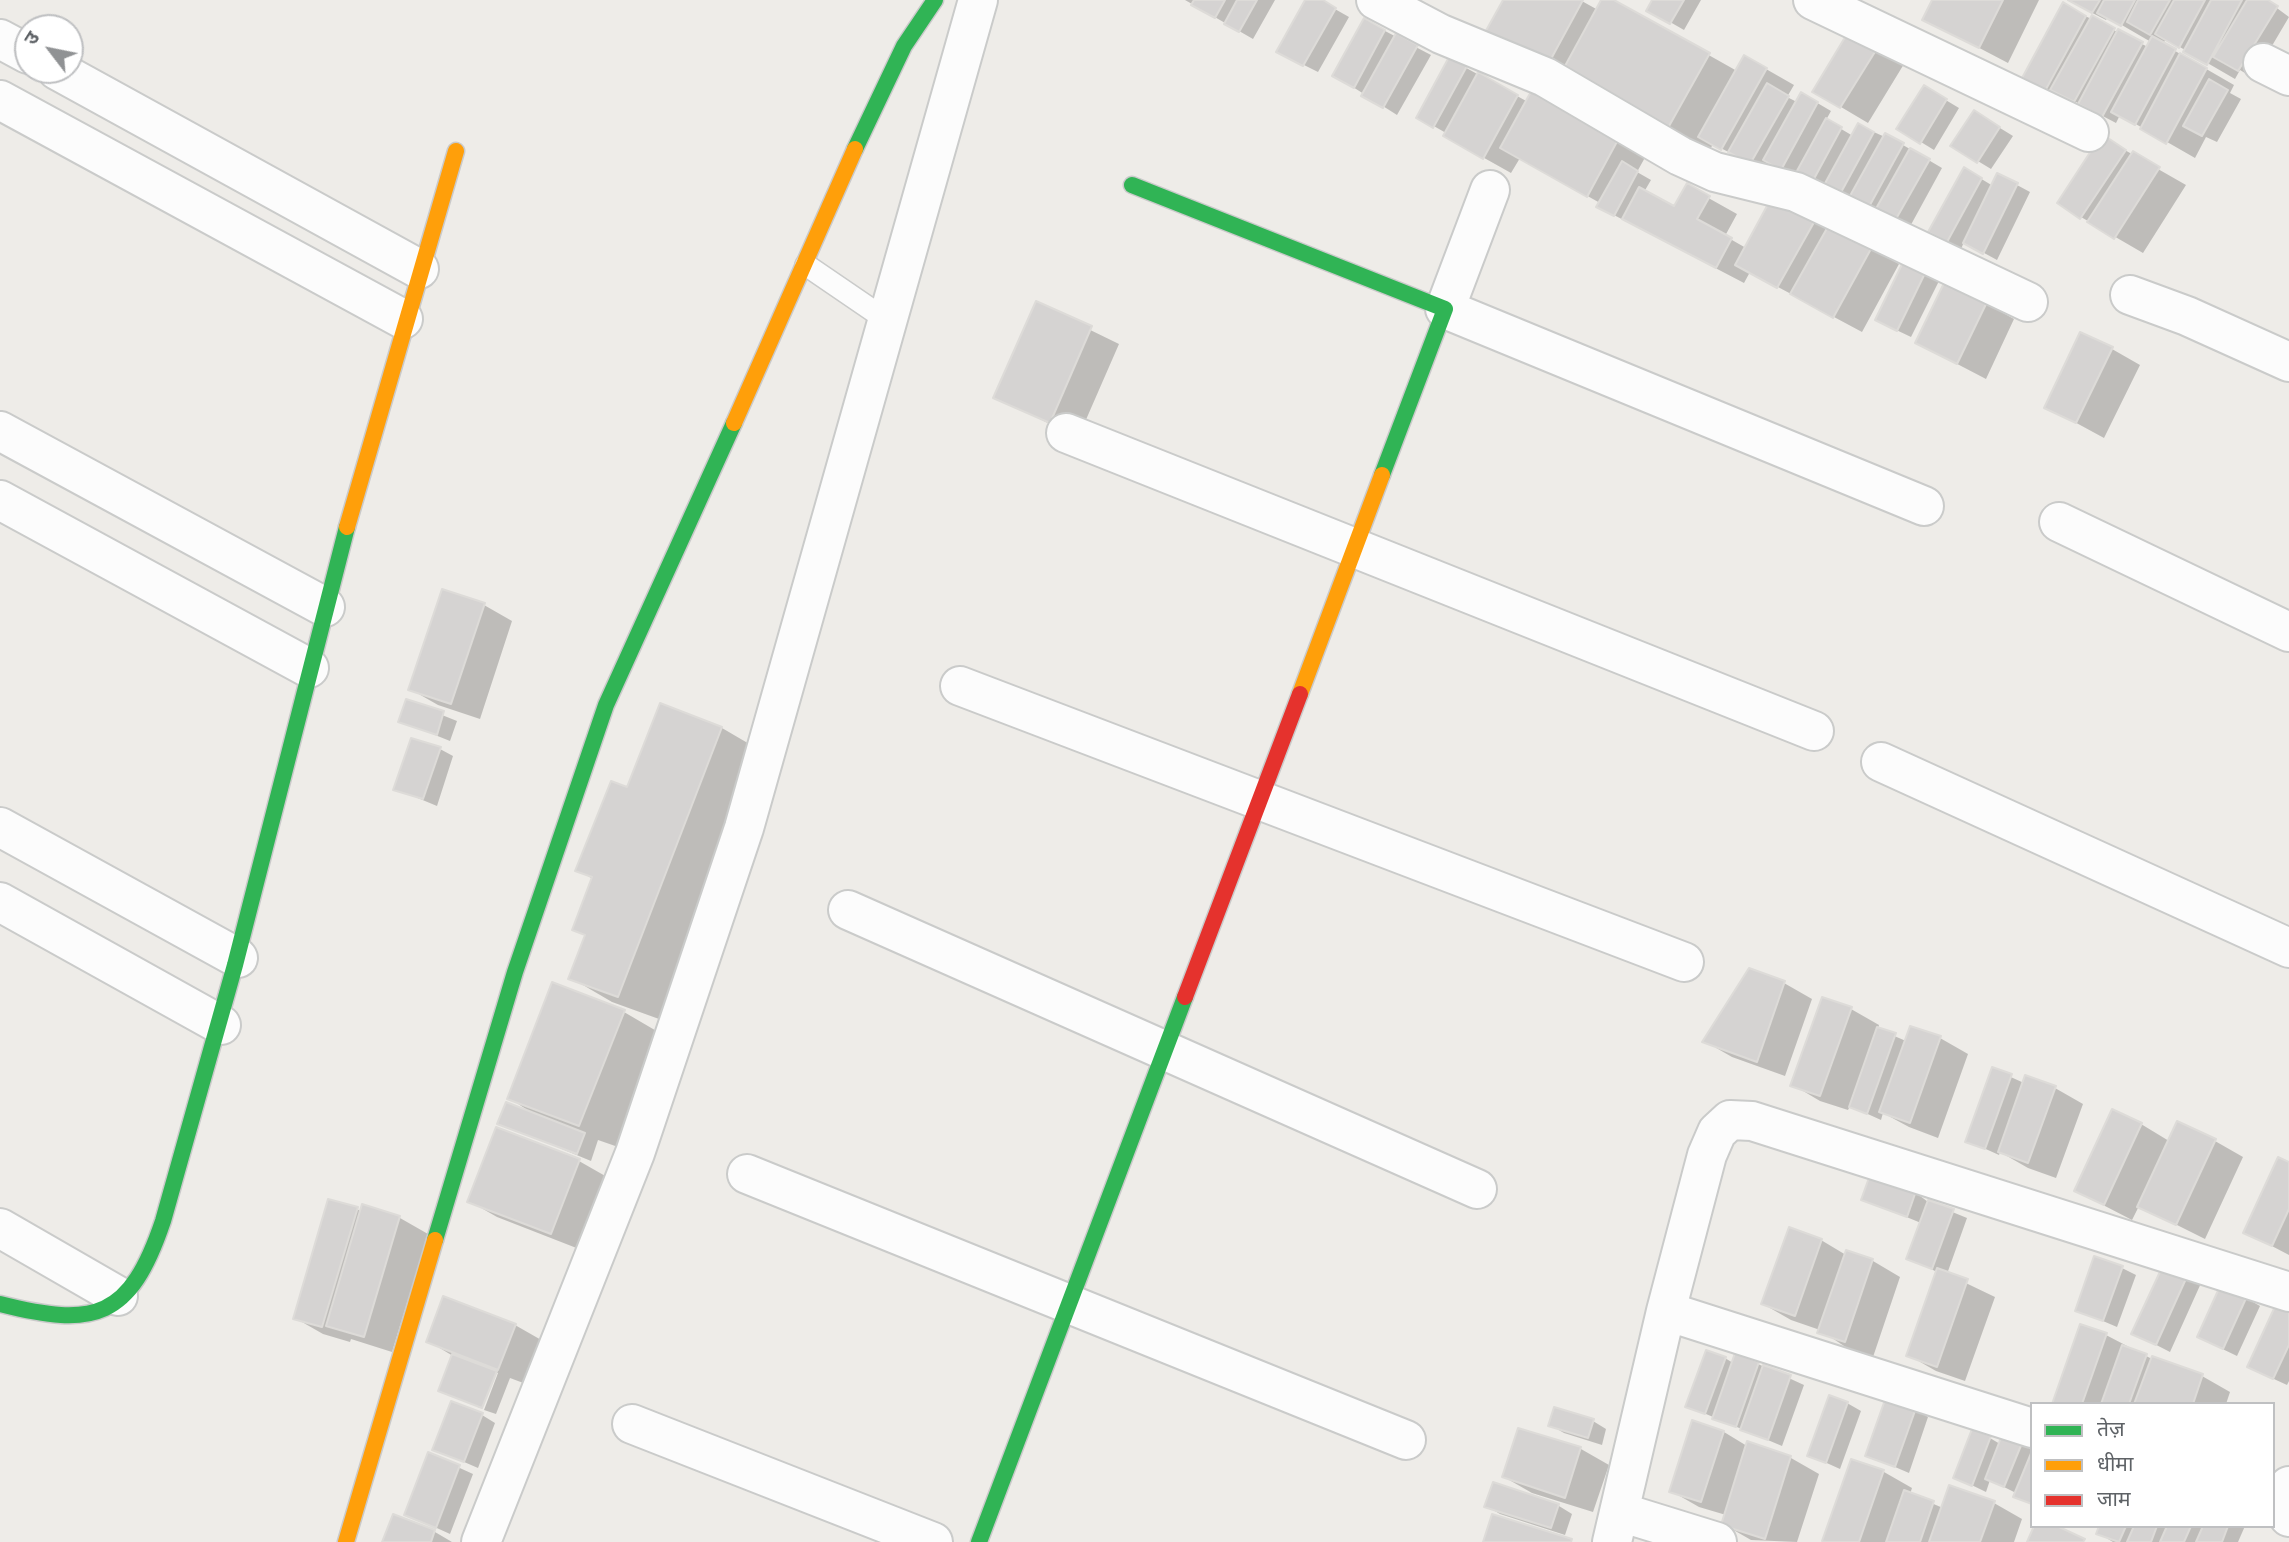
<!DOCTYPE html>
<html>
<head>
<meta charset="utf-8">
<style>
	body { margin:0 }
	#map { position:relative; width:2289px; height:1542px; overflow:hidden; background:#eeece8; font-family:"Sofia Sans Condensed","Noto Sans Devanagari",sans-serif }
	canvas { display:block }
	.legend { position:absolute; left:2030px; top:1402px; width:245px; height:126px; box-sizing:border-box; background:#fff; border:2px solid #bfc0c2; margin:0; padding:9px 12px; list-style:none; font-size:21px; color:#5e6266 }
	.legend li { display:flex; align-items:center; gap:14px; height:35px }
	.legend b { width:35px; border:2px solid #bfc0c2 }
	.north { position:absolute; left:14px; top:14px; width:70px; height:70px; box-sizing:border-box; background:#fff; border:2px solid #bfc0c2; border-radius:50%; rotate:302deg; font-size:19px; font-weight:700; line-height:28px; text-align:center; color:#5e6266 }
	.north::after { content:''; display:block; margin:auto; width:24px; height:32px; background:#909294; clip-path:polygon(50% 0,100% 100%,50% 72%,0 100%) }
</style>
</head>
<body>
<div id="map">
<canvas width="2289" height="1542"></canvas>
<ul class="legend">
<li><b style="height:9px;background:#30b455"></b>तेज़</li>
<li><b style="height:9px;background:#ff9f0a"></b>धीमा</li>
<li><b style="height:9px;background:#e5322d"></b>जाम</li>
</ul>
<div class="north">उ</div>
</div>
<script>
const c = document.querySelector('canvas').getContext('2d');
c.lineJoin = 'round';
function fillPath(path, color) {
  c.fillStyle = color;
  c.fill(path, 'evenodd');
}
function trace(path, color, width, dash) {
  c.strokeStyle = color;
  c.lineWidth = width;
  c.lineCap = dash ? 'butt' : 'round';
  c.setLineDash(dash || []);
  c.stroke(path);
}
fillPath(new Path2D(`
	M1185 0H1275L1253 39Z
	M1307 0H1319L1349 17 1318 72 1292 59Z
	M1505 0H1580L1598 10 1603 0H1611L1737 71 1766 69 1794 85 1787 97 1797 102 1802 94 1831 111 1826 120 1853 136 1858 125 1903 145 1942 168 1907 232 1770 162 1765 171 1713 144 1706 157 1485 35Z
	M1654 0H1701L1684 30 1649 10Z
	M1934 0H2039L2008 63 1924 19Z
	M2067 0H2266L2289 17 2253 78 2240 70 2235 79 2166 39 2163 44 2234 85 2230 93 2241 99 2217 142 2206 137 2195 158 2120 115 2116 123 2076 102 2074 106 2024 77 2063 5 2148 47 2151 42 2108 17 2106 20Z
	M1364 20 1431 55 1397 115 1334 75Z
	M1850 32 1904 64 1868 123 1814 91Z
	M1450 59 1528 102 1653 143 1637 172 1651 180 1644 192 1675 208 1687 186 1737 214 1725 236 1746 248 1775 196 1899 264 1862 332 1750 272 1744 283 1612 214 1600 203 1520 158 1511 173 1445 136 1446 133 1418 117Z
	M1924 87 1959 108 1934 150 1898 128Z
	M1974 112 2013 136 1991 169 1953 146Z
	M2116 145 2186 185 2143 253 2081 217Z
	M1965 169 1993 186 2017 185 2030 192 1997 260 1964 242 1961 249 1931 231Z
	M1906 259 1941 277 1911 337 1890 327Z
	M1986 303 2014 319 1986 379 1917 343Z
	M1037 304 1119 344 1078 438 995 397Z
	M2112 349 2140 365 2104 438 2047 407Z
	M484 605 512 621 480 719 438 705 410 689Z
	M407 701 457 721 450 741 400 721Z
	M661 705 722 728 763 752 659 1019 612 1002 571 978 586 936 574 929 593 879 577 870 628 790Z
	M440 749 453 756 437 806 396 789Z
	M1749 970 1784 983 1812 999 1785 1076 1732 1057 1704 1041Z
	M1851 1009 1879 1025 1878 1029 1906 1041 1911 1028 1940 1038 1968 1054 1938 1138 1909 1127 1883 1113 1881 1120 1850 1106 1848 1110 1820 1101 1793 1085Z
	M624 1012 665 1036 621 1148 598 1140 591 1161 499 1123 535 1115 509 1098Z
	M1993 1069 2024 1083 2055 1088 2083 1104 2056 1178 2028 1168 2000 1152 1999 1155 1968 1141Z
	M2141 1124 2169 1141H2215L2243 1157 2205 1239 2139 1206 2132 1220 2076 1191Z
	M579 1161 607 1177 579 1249 497 1217 469 1201Z
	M2289 1164V1255L2245 1232Z
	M1915 1192 1928 1202 1967 1218 1947 1274 1995 1297 1965 1381 1936 1371 1908 1355 1937 1272 1909 1258 1921 1223 1863 1199Z
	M363 1207 400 1218 428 1234 392 1352 351 1339 350 1342 323 1334 295 1318 357 1209 362 1212Z
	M1821 1240 1846 1255 1847 1252 1873 1261 1900 1277 1873 1357 1847 1348 1820 1330 1791 1320 1763 1304Z
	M2122 1268 2136 1275 2117 1327 2077 1310Z
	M2188 1273 2202 1281 2170 1352 2133 1333Z
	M2246 1298 2260 1306 2237 1356 2212 1344Z
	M2289 1307V1381L2287 1385 2263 1374Z
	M515 1325 543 1341 526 1384 510 1378 496 1414 484 1410 498 1373H494L480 1408 440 1390 453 1356 428 1341Z
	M2106 1335 2152 1359 2202 1376 2230 1392 2226 1404H2053Z
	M1725 1358 1733 1363 1758 1364 1804 1385 1782 1446 1687 1406Z
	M1847 1403 1861 1411 1840 1469 1809 1455Z
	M1915 1409 1928 1417 1909 1473 1867 1455Z
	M482 1415 495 1423 478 1468 434 1449Z
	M1593 1421 1606 1429 1602 1445 1564 1433 1550 1425Z
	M1519 1430 1581 1449 1609 1465 1593 1512 1532 1493 1504 1477Z
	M1724 1432 1747 1446 1791 1458 1819 1474 1797 1542 1751 1540 1723 1524 1726 1515 1699 1507 1671 1491Z
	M1990 1438 2000 1444H2022L2032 1450V1505L2015 1496 2016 1493 1990 1480 1986 1492 1955 1477Z
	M429 1454 473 1474 450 1534 406 1514Z
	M1853 1461 1884 1472 1912 1488 1910 1494 1943 1508 1994 1503 2022 1519 2014 1542H1828Z
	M1494 1484 1559 1506 1572 1514 1565 1535 1500 1514 1486 1506Z
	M394 1516 435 1532 452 1542H384Z
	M2101 1526H2245L2238 1542H2113L2098 1533Z`), '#0003');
const building = new Path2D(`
	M1194 0H1225L1215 18 1191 5Z
	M1237 0H1257L1239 32 1224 24Z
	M1305 0H1323L1336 8 1303 66 1276 52Z
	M1503 0H1583L1545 70 1483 36Z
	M1601 0H1614L1710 53 1664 135 1559 77Z
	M1652 0H1684L1670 24 1646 11Z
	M1932 0H2003L1979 48 1922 20Z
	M2068 0H2100L2092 13Z
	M2104 0H2135L2121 26 2097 13Z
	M2138 0H2170L2150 35 2127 22Z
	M2174 0H2205L2179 48 2155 34Z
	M2211 0H2242L2207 65 2183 52Z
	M2247 0H2268L2278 6 2238 71 2213 57Z
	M2063 2 2086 16 2045 91 2022 78Z
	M2092 15 2115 28 2074 102 2050 90Z
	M1364 18 1385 30 1354 88 1332 76Z
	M1850 29 1878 47 1840 108 1812 92Z
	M2118 29 2143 42 2102 117 2078 104Z
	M1396 33 1418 45 1383 108 1361 96Z
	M2152 36 2176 49 2135 125 2111 112Z
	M2180 53 2207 68 2166 144 2140 129Z
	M1744 55 1767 68 1721 150 1698 137Z
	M1449 57 1467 66 1433 128 1416 118Z
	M1478 72 1518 95 1483 159 1443 136Z
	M1539 77 1626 125 1587 197 1500 148Z
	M2209 79 2228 90 2202 136 2183 126Z
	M1767 83 1789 96 1750 164 1728 152Z
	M1924 85 1947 99 1920 144 1896 129Z
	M1801 92 1818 102 1781 170 1763 160Z
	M1974 110 2000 127 1977 163 1950 146Z
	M1826 118 1842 127 1809 188 1792 180Z
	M1858 123 1874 132 1839 196 1823 187Z
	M1885 133 1904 143 1865 214 1846 203Z
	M2102 134 2126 150 2080 219 2057 203Z
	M1910 148 1930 159 1892 226 1873 214Z
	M2133 151 2160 167 2114 239 2087 222Z
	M1622 161 1638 171 1614 216 1596 207Z
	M1964 167 1982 178 1947 242 1928 232Z
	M1997 173 2018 183 1983 254 1963 243Z
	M1687 183 1710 196 1697 219 1732 238 1716 268 1622 219 1639 187 1674 206Z
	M1774 193 1817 217 1777 288 1735 265Z
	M1830 223 1872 247 1833 318 1790 294Z
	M1906 256 1928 267 1897 331 1875 320Z
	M1945 281 1987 302 1957 364 1915 343Z
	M1036 301 1092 326 1050 423 993 398Z
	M2080 332 2113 347 2076 423 2044 408Z
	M442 589 485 603 451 704 408 690Z
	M406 699 444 711 437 735 398 722Z
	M660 703 722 727 618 997 568 979 585 935 572 930 592 877 575 871 611 781 627 787Z
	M411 738 441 747 423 799 393 790Z
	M1749 968 1785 981 1757 1062 1702 1042Z
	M552 982 625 1010 579 1126 507 1099Z
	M1822 997 1852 1007 1820 1096 1790 1086Z
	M1910 1026 1941 1036 1910 1123 1879 1112Z
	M1877 1027 1896 1033 1867 1114 1849 1107Z
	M1992 1067 2012 1074 1985 1149 1965 1142Z
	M2025 1075 2056 1086 2028 1163 1998 1152Z
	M506 1102 585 1133 577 1154 497 1124Z
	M2112 1109 2142 1123 2104 1205 2074 1191Z
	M2177 1121 2216 1139 2176 1225 2137 1207Z
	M496 1127 580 1159 551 1234 467 1202Z
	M2278 1157 2289 1162V1209L2272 1246 2243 1233Z
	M1870 1175 1916 1191 1907 1217 1861 1200Z
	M328 1199 358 1207 322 1327 293 1319Z
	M1928 1200 1954 1209 1932 1269 1906 1259Z
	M362 1204 400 1216 364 1337 326 1326Z
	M1789 1227 1822 1239 1795 1316 1761 1304Z
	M1846 1250 1873 1259 1845 1342 1817 1333Z
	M2094 1256 2123 1266 2103 1321 2075 1311Z
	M2165 1261 2189 1272 2156 1345 2131 1334Z
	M1937 1268 1968 1279 1937 1367 1906 1356Z
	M2221 1284 2247 1296 2223 1349 2197 1337Z
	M443 1296 516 1324 498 1370 426 1342Z
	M2278 1300 2289 1305V1345L2273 1379 2247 1367Z
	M2080 1324 2107 1333 2082 1404H2052Z
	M2122 1345 2147 1354 2129 1404H2101Z
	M1706 1350 1726 1357 1705 1414 1685 1407Z
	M1735 1353 1759 1362 1736 1427 1712 1419Z
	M452 1354 497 1371 482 1408 438 1391Z
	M2152 1356 2203 1374 2193 1404H2134Z
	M1763 1365 1791 1375 1768 1440 1740 1430Z
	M1829 1395 1848 1402 1826 1463 1807 1456Z
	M1886 1397 1916 1408 1895 1467 1865 1456Z
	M451 1401 483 1413 464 1462 432 1450Z
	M1554 1407 1594 1419 1588 1438 1548 1426Z
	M1692 1420 1724 1431 1701 1502 1669 1492Z
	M1518 1428 1581 1447 1565 1498 1502 1477Z
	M1972 1429 1991 1436 1972 1486 1953 1478Z
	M2002 1435 2022 1443 2004 1487 1985 1479Z
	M1747 1441 1791 1456 1765 1539 1721 1525Z
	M2032 1451V1504L2013 1497Z
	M428 1452 460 1465 436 1528 404 1515Z
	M1851 1459 1884 1470 1859 1542H1826L1822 1541Z
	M1493 1482 1559 1504 1551 1528 1484 1507Z
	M1949 1485 1995 1501 1980 1542H1929Z
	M1904 1490 1934 1501 1920 1542H1886Z
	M393 1514 435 1530 431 1542H382Z
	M1492 1514 1572 1539 1571 1542H1483Z
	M2034 1526H2057L2085 1539 2083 1542H2027Z
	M2099 1526H2126L2119 1542 2096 1534Z
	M2134 1526H2157L2151 1542H2127Z
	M2167 1526H2191L2184 1542H2160Z
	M2203 1526H2228L2222 1542H2196Z`);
fillPath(building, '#d5d3d2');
trace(building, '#dddbd8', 2);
const lane = new Path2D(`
	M806 265 888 321`);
const street = new Path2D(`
	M1376 0 1441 34 1545 77 1680 156 1715 172 1796 192 2028 302
	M1813 0 2089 132
	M0 39 28 54
	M2263 63 2289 76
	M57 70 419 269
	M0 100 403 319
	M1490 190 1445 309 1924 506
	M2130 295 2187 316 2289 362
	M0 431 325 607
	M1066 433 1814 731
	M0 500 309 668
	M2059 522 2289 632
	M960 686 1684 962
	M1881 762 2289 948
	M0 827 238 958
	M0 902 221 1025
	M848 910 1477 1189
	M747 1174 1406 1440
	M0 1228 118 1296
	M1666 1311 2032 1428
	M632 1424 933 1542
	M2289 1486 2283 1499 2289 1517
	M1620 1512 1717 1542
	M481 1542 635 1153 744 828 978 0
	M1612 1542 1666 1311 1707 1155 1717 1132 1730 1120 1752 1121 2289 1292`);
const fast = new Path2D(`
	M855 149 904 46 935 0
	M1132 185 1445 309 1382 475
	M435 1240 515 972 606 705 734 423
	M0 1304C95 1328 130 1319 163 1221L235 965 347 527
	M979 1542 1185 997`);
const slow = new Path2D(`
	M734 423 855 149
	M347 527 456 151
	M1300 694 1382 475
	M346 1542 435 1240`);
const jam = new Path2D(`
	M1185 997 1300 694`);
trace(lane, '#cacbca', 24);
trace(street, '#cacbca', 42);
trace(fast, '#cacaca', 19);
trace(slow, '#cacaca', 19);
trace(jam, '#cacaca', 19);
trace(lane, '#fcfcfc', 21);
trace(street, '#fcfcfc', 38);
trace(fast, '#30b455', 16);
trace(slow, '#ff9f0a', 16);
trace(jam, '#e5322d', 16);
</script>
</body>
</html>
